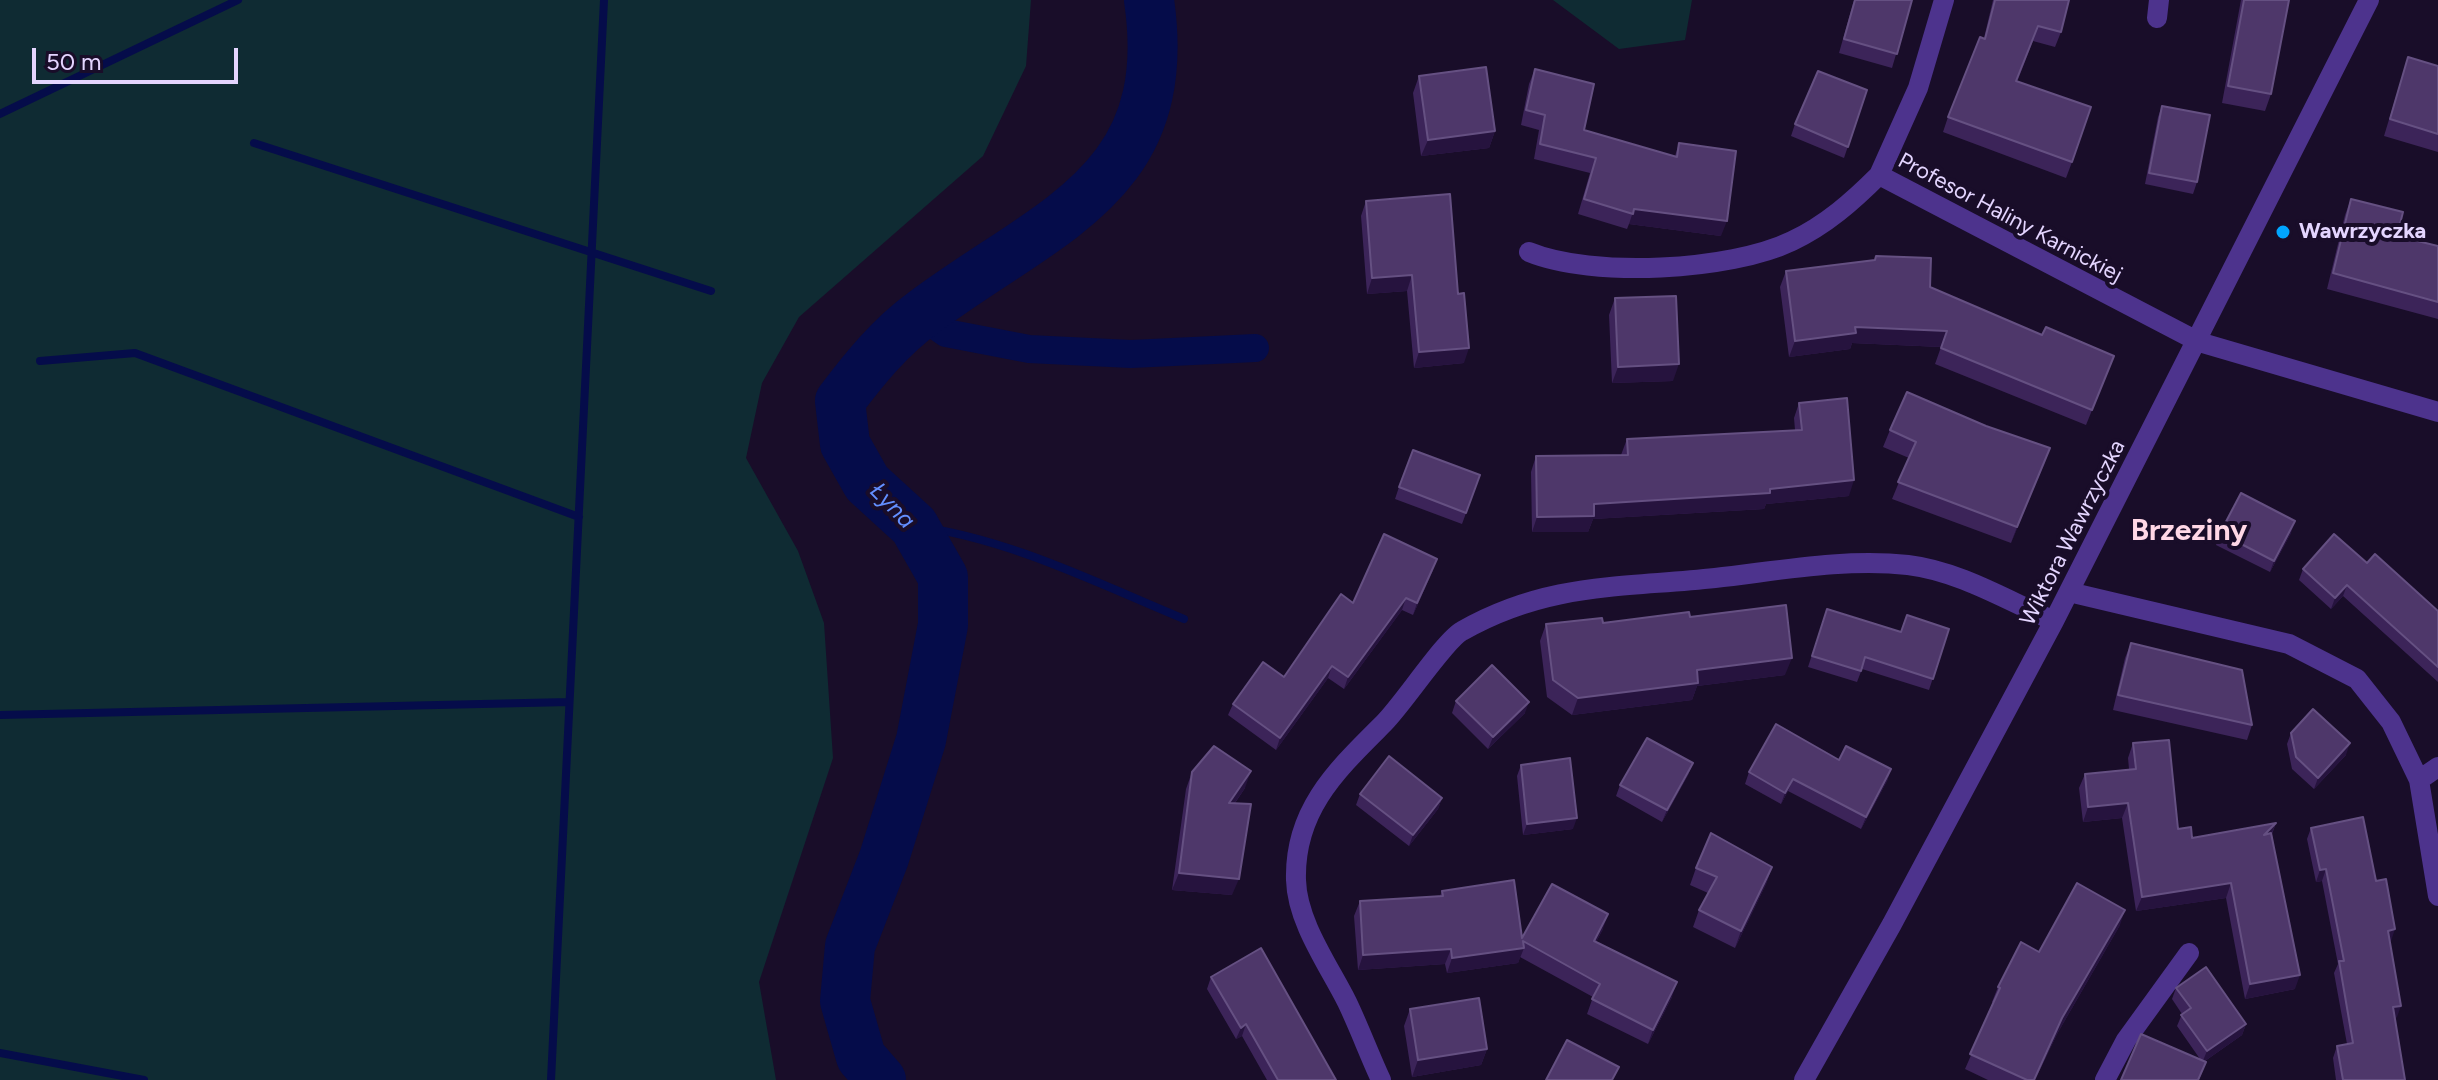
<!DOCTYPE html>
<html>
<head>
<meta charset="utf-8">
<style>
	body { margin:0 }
	#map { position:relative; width:2438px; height:1080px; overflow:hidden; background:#190d29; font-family:Figtree,sans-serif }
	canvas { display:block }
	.scale { position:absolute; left:32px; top:48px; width:206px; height:36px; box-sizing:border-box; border:4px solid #e4d5ff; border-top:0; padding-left:10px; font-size:24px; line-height:28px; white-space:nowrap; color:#e4d5ff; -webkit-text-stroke:6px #190d29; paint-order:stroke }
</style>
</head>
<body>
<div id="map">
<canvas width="2438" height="1080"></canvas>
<div class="scale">50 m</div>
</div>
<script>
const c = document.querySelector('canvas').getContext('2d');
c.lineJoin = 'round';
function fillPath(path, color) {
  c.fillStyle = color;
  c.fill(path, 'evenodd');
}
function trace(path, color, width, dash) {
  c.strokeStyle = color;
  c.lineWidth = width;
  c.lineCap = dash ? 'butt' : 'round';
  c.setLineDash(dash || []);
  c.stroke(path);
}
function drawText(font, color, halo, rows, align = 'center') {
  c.font = font + ' Figtree,sans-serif';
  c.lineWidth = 8;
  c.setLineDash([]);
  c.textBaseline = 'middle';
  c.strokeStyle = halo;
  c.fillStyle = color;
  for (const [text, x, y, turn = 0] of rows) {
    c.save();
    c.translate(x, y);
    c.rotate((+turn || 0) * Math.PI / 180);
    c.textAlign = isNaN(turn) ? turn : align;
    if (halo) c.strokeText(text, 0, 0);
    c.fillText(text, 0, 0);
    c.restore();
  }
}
fillPath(new Path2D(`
	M0 0H1031L1026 66 983 156 799 317 762 383 746 458 798 551 824 623 833 758 759 982 776 1080H0Z
	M1553 0H1692L1685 40 1619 49Z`), '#0f2b33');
trace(new Path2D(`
	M0 114 238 0
	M254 143 711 291
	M40 361 135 353 579 517
	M914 526C1008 538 1097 583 1184 619
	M0 715 569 702
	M0 1053 144 1080
	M551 1080 604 0`), '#050c4a', 8);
trace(new Path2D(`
	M920 315 946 333 1029 349 1131 354 1255 348`), '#050c4a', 28);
trace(new Path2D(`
	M881 1080 861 1057 845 1001 850 946 884 858 921 740 943 625V577L914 526 867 483 845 444 840 401C864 369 890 337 923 313 1047 220 1176 185 1149 0`), '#050c4a', 50);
trace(new Path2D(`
	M2157 18 2159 0
	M1879 175 1918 88 1944 0
	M1529 252C1592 278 1730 271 1792 241 1826 225 1853 201 1879 175L2199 342 2438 412
	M2069 592 2289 644 2357 679 2391 722 2419 780 2438 896
	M2419 780 2438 767
	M1381 1080C1369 1054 1359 1027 1347 1002 1329 966 1297 922 1296 880 1294 809 1338 769 1384 723 1404 703 1445 640 1462 631 1548 582 1622 588 1715 578 1778 571 1844 558 1908 565 1959 571 2008 601 2054 621
	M1804 1080 1892 924 2054 621 2369 0
	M2105 1080 2126 1040 2189 953`), '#4d338d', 20);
fillPath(new Path2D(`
	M1854 0H1912L1892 68 1839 53Z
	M1993 0H2069L2061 32 2055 47 2033 41 2017 82 2072 162 2066 178 1943 132 1948 117 1984 38Z
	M2241 0H2289L2271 94 2265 111 2222 103Z
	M2408 57 2438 66V152L2384 136Z
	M1535 69 1584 130 1675 156 1679 143 1721 236 1629 224 1627 229 1578 214 1590 173 1534 159 1539 130 1521 125 1529 84Z
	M1419 76 1495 131 1489 148 1421 156 1413 93Z
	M1867 90 1844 158 1791 136 1795 124Z
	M2162 106 2197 182 2193 194 2145 184 2158 117Z
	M2351 199 2397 236 2438 246V319L2327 289 2345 215Z
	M1366 201 1458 294 1464 363 1414 368 1407 291 1367 294 1361 216Z
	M1876 256 1930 287 2042 335 2114 356 2086 425 1935 364 1941 347 1852 343 1850 349 1789 357 1780 287 1786 271 1874 260Z
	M1615 298 1673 381 1612 383 1609 315Z
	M1799 403 1849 496 1766 504 1764 509 1593 519 1588 532H1532L1531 472 1536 456 1621 455 1627 439 1795 430 1794 418Z
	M1890 430 2050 448 2011 543 1892 499 1909 458 1883 447Z
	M1480 475 1462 524 1395 499 1399 487Z
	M2220 533H2291L2270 572 2216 545Z
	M2367 563 2438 611V682L2343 596 2331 609 2299 580 2303 569Z
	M1433 570 1413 615 1402 610 1344 689 1328 678 1276 750 1228 715 1233 704 1284 677 1353 603Z
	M1690 617 1785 675 1697 686 1692 700 1572 715 1547 697 1540 641 1546 624 1603 623Z
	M1823 621 1901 632 1949 629 1929 690 1862 669 1857 682 1808 667Z
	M2131 643 2252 725 2247 740 2113 710 2125 658Z
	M1456 701 1525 713 1488 749 1452 713Z
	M2291 733 2346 755 2314 789 2292 769 2287 744Z
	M2133 743 2178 829 2192 838 2276 823 2272 834 2295 989 2245 999 2226 898 2136 911 2122 818 2083 822 2079 788 2085 774 2129 769 2128 758Z
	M1839 760 1891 769 1887 781 1861 829 1788 791 1781 804 1745 784 1749 772Z
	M1693 763 1688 775 1662 822 1616 796 1620 785Z
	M1521 765 1573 829 1523 835 1517 776Z
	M1192 772 1245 788 1235 803 1232 895 1172 890 1186 789Z
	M1360 794 1442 798 1438 809 1409 846 1356 805Z
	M2311 828 2376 881 2391 941H2390L2397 1017 2394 1018 2405 1080H2336L2333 1058 2337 1046 2347 1044 2334 973 2338 964 2322 881 2316 882 2307 839Z
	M1772 867 1766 884 1735 948 1693 927 1699 910 1708 893 1690 885 1696 868Z
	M1442 891 1522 938 1603 929 1596 942 1672 997 1648 1044 1587 1014 1593 997 1520 957 1518 963 1447 973 1445 964 1358 970 1354 916 1360 901 1440 896Z
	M2120 925 2057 1034 2035 1080H1988L1965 1069 1994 1003 1992 1002 1998 987 2039 952Z
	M1211 977 1336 1080H1267L1242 1036 1236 1039 1207 989Z
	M2176 988 2246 1024 2242 1035 2205 1061 2206 1062 2199 1080H2121L2200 1059 2177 1026 2182 1014 2172 999Z
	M1410 1009 1487 1049 1481 1065 1412 1077 1404 1026Z`), '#3c2459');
fillPath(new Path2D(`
	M1495 131 1489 148 1421 156 1428 140Z
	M1634 209 1727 221 1721 236 1629 224Z
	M1412 275 1407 291 1367 294 1372 278Z
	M1855 327 1947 331 1942 347 1852 343 1850 349 1789 357 1795 341Z
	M1469 348 1464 363 1414 368 1419 352Z
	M1679 364 1673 381 1612 383 1618 367Z
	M2050 448 2044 465 2011 543 2017 527Z
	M1854 480 1849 496 1766 504 1764 509 1593 519 1588 532H1532L1537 517 1594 504Z
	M2295 521 2291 533 2270 572 2274 561Z
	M1437 559 1433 570 1413 615 1417 603Z
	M2347 585 2343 596 2331 609 2335 598Z
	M1406 598 1402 610 1344 689 1348 677Z
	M1792 658 1785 675 1697 686 1692 700 1572 715 1578 698 1697 670Z
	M1332 666 1328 678 1276 750 1280 738Z
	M1529 702 1525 713 1488 749 1493 737Z
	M2350 743 2346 755 2314 789 2318 778Z
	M1693 763 1688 775 1662 822 1667 810Z
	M1891 769 1887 781 1861 829 1866 817Z
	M1251 771 1245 788 1223 820 1229 803Z
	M1793 779 1788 791 1781 804 1785 793Z
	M1442 798 1438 809 1409 846 1413 835Z
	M2128 803 2122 818 2083 822 2088 807Z
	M1577 818 1573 829 1523 835 1527 824Z
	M2276 823 2270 837 2264 835Z
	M1772 867 1766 884 1735 948 1741 931Z
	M2326 869 2322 881 2316 882 2320 870Z
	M1179 873 1239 879 1232 895 1172 890Z
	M2231 883 2226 898 2136 911 2142 897Z
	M2125 910 2120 925 2057 1034 2035 1080H2034L2062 1018Z
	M1608 914 1603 929 1589 955 1594 941Z
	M2395 929 2391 941 2384 942 2388 931Z
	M1524 948 1518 963 1447 973 1452 958Z
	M1451 949 1445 964 1358 970 1363 955Z
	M2300 975 2295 989 2245 999 2250 984Z
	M1677 982 1672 997 1648 1044 1653 1030Z
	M2401 1006 2397 1017 2389 1019 2393 1007Z
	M1246 1024 1242 1036 1236 1039 1241 1028Z
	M2246 1024 2242 1035 2202 1063 2207 1051Z
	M1487 1049 1481 1065 1412 1077 1418 1060Z`), '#26133e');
const building = new Path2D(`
	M1855 0H1912L1897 54 1844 39Z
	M1995 0H2069L2061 32 2038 26 2016 81 2091 107 2072 162 1948 117 1980 37 1985 39Z
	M2244 0H2289L2271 94 2228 86Z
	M2408 57 2438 66V134L2390 119Z
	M1486 67 1495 131 1428 140 1419 76Z
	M1535 69 1594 84 1584 130 1677 157 1679 143 1736 151 1727 221 1634 209 1633 214 1584 199 1596 158 1540 144 1545 115 1526 110Z
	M1818 71 1867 90 1848 147 1795 124Z
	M2162 106 2210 115 2197 182 2149 173Z
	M1450 194 1458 294 1464 293 1469 348 1419 352 1412 275 1372 278 1366 201Z
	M2351 199 2403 212 2397 236 2438 246V302L2333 273Z
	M1876 256 1931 258 1930 287 2042 335 2046 327 2114 356 2092 410 1941 348 1947 331 1855 327 1856 333 1795 341 1786 271 1875 260Z
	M1676 296 1679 364 1618 367 1615 298Z
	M1907 392 1986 426 2050 448 2017 527 1898 482 1916 442 1890 430Z
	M1847 398 1854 480 1770 489V493L1594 504V516L1537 517 1536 456 1628 455 1627 439 1802 430 1799 403Z
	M1413 450 1480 475 1466 513 1399 487Z
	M2241 493 2295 521 2274 561 2220 533Z
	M1384 534 1437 559 1417 603 1406 598 1348 677 1332 666 1280 738 1233 704 1263 662 1284 677 1341 594 1353 603Z
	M2334 534 2367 563 2375 554 2438 611V667L2347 585 2335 598 2303 569Z
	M1786 605 1792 658 1697 670 1698 683 1578 698 1553 680 1546 624 1602 618 1603 623 1689 612 1690 617Z
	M1827 609 1901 632 1907 615 1949 629 1933 679 1865 657 1861 671 1812 656Z
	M2131 643 2242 670 2252 725 2118 695Z
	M1492 665 1529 702 1493 737 1456 701Z
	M2313 709 2350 743 2318 778 2296 757 2291 733Z
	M1776 724 1839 760 1846 746 1891 769 1866 817 1793 779 1785 793 1749 772Z
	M1647 738 1693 763 1667 810 1620 785Z
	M2169 740 2178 829 2191 827 2192 838 2276 823 2264 835 2271 833 2300 975 2250 984 2231 883 2142 897 2128 803 2088 807 2085 774 2136 769 2133 743Z
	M1214 746 1251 771 1229 803 1251 804 1239 879 1179 873 1192 772Z
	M1389 756 1442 798 1413 835 1360 794Z
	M1570 758 1577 818 1527 824 1521 765Z
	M2363 817 2376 881 2386 879 2395 929 2388 931 2401 1006 2393 1007 2405 1080H2343L2337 1046 2353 1043 2339 961H2344L2326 869 2320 870 2311 828Z
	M1711 833 1772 867 1741 931 1699 910 1717 877 1696 868Z
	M1514 880 1522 938 1552 884 1608 914 1594 941 1677 982 1653 1030 1592 999 1600 984 1523 941 1524 948 1452 958 1451 949 1363 955 1360 901 1443 896 1442 891Z
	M2077 883 2125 910 2062 1018 2034 1080H2027L1970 1054 2000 988 1998 987 2021 942 2039 952Z
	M1261 948 1336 1080H1278L1246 1024 1241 1028 1211 977Z
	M2206 967 2246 1024 2207 1051 2181 1015 2191 1008 2176 988Z
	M1479 998 1487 1049 1418 1060 1410 1009Z
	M2141 1034 2206 1062 2198 1080H2121Z
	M1567 1040 1619 1067 1612 1080H1546Z`);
fillPath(building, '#4e376a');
trace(building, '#655082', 2);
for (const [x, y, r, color] of [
	[2283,232,8,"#01a5ff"]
]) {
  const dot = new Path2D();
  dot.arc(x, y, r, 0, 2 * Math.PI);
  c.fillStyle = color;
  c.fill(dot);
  trace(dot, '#190d29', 3);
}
drawText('22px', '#e4d5ff', '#190d29', [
	["Profesor Haliny Karnickiej",2010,218,28],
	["Wiktora Wawrzyczka",2073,533,-63]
]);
drawText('bold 22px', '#e4d5ff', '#190d29', [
	["Wawrzyczka",2299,232]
], 'left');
drawText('italic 24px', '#638fff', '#190d29', [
	["Łyna",892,506,46]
]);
drawText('bold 30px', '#ffd7e6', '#190d29', [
	["Brzeziny",2189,531]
]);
</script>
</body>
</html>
